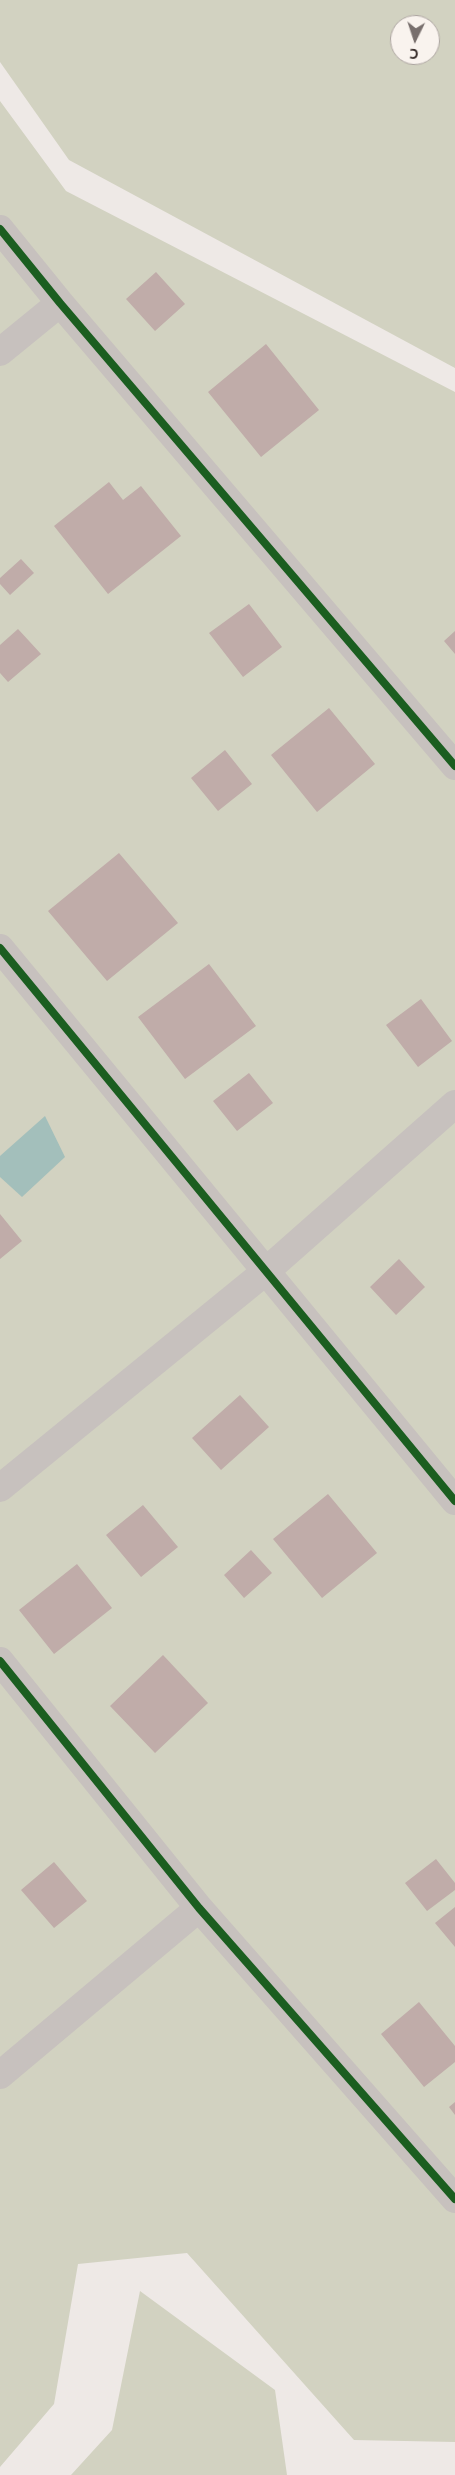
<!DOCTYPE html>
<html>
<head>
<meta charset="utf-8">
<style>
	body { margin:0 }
	#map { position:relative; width:455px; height:2475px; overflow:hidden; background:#eee9e6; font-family:Ubuntu,sans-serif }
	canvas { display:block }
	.north { position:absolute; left:390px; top:15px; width:50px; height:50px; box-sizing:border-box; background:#f9f3ee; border:1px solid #aca4a0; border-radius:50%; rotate:184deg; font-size:14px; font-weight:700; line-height:20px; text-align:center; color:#392e2c }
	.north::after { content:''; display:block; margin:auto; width:18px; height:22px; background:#786f6d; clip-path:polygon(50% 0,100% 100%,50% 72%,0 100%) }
</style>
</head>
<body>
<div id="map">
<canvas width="455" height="2475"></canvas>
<div class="north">С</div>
</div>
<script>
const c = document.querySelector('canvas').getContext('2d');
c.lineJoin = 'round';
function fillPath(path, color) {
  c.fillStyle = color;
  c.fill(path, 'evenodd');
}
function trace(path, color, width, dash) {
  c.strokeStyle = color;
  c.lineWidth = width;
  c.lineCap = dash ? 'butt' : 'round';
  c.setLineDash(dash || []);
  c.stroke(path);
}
fillPath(new Path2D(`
	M0 0H455V368L69 160 0 62ZM400 25H430V55H400Z
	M0 101 66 191 455 392V2442L354 2440 187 2253 78 2264 54 2404 0 2467Z
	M140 2291 275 2390 287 2475H71L112 2430Z`), '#d2d2c1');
fillPath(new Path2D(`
	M45 1116 65 1157 22 1197 0 1177V1156Z`), '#a3bfbb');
fillPath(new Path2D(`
	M156 272 185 304 155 331 126 299Z
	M266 344 319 410 261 457 208 392Z
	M109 482 123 500 141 486 181 536 108 594 54 526Z
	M21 559 34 573 10 595 0 584V578Z
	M249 604 282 647 243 677 209 633Z
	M18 629 41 654 8 682 0 673V645Z
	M455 631V654L444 641Z
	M329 708 375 764 317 812 271 755Z
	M225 750 252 784 218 811 191 778Z
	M119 853 178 923 107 981 48 911Z
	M209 964 256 1026 185 1079 138 1017Z
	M421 999 452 1041 418 1067 386 1025Z
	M249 1073 273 1103 237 1131 213 1101Z
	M0 1214 22 1241 0 1259Z
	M399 1259 425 1287 396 1315 370 1287Z
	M240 1395 269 1427 221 1470 192 1438Z
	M328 1494 377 1553 322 1598 273 1539Z
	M143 1505 178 1547 141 1577 106 1535Z
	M251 1550 272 1573 244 1598 224 1575Z
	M77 1564 112 1608 54 1654 19 1610Z
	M163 1655 208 1703 155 1753 110 1706Z
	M436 1859 455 1883V1890L427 1911 405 1883Z
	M54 1862 87 1901 54 1928 21 1890Z
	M455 1907V1947L435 1923Z
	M419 2002 455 2046V2062L424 2087 381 2034Z
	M455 2102V2115L449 2107Z`), '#c0aca9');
trace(new Path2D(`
	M0 229 60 303 455 766
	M0 352 60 303
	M0 948 455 1501
	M0 1488 265 1272 455 1104
	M0 1661 199 1908 455 2199
	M0 2075 199 1908`), '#c7c1be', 28);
trace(new Path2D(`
	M0 229 60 303 455 766
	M0 948 455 1501
	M0 1661 199 1908 455 2199`), '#1b5e20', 8);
</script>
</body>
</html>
